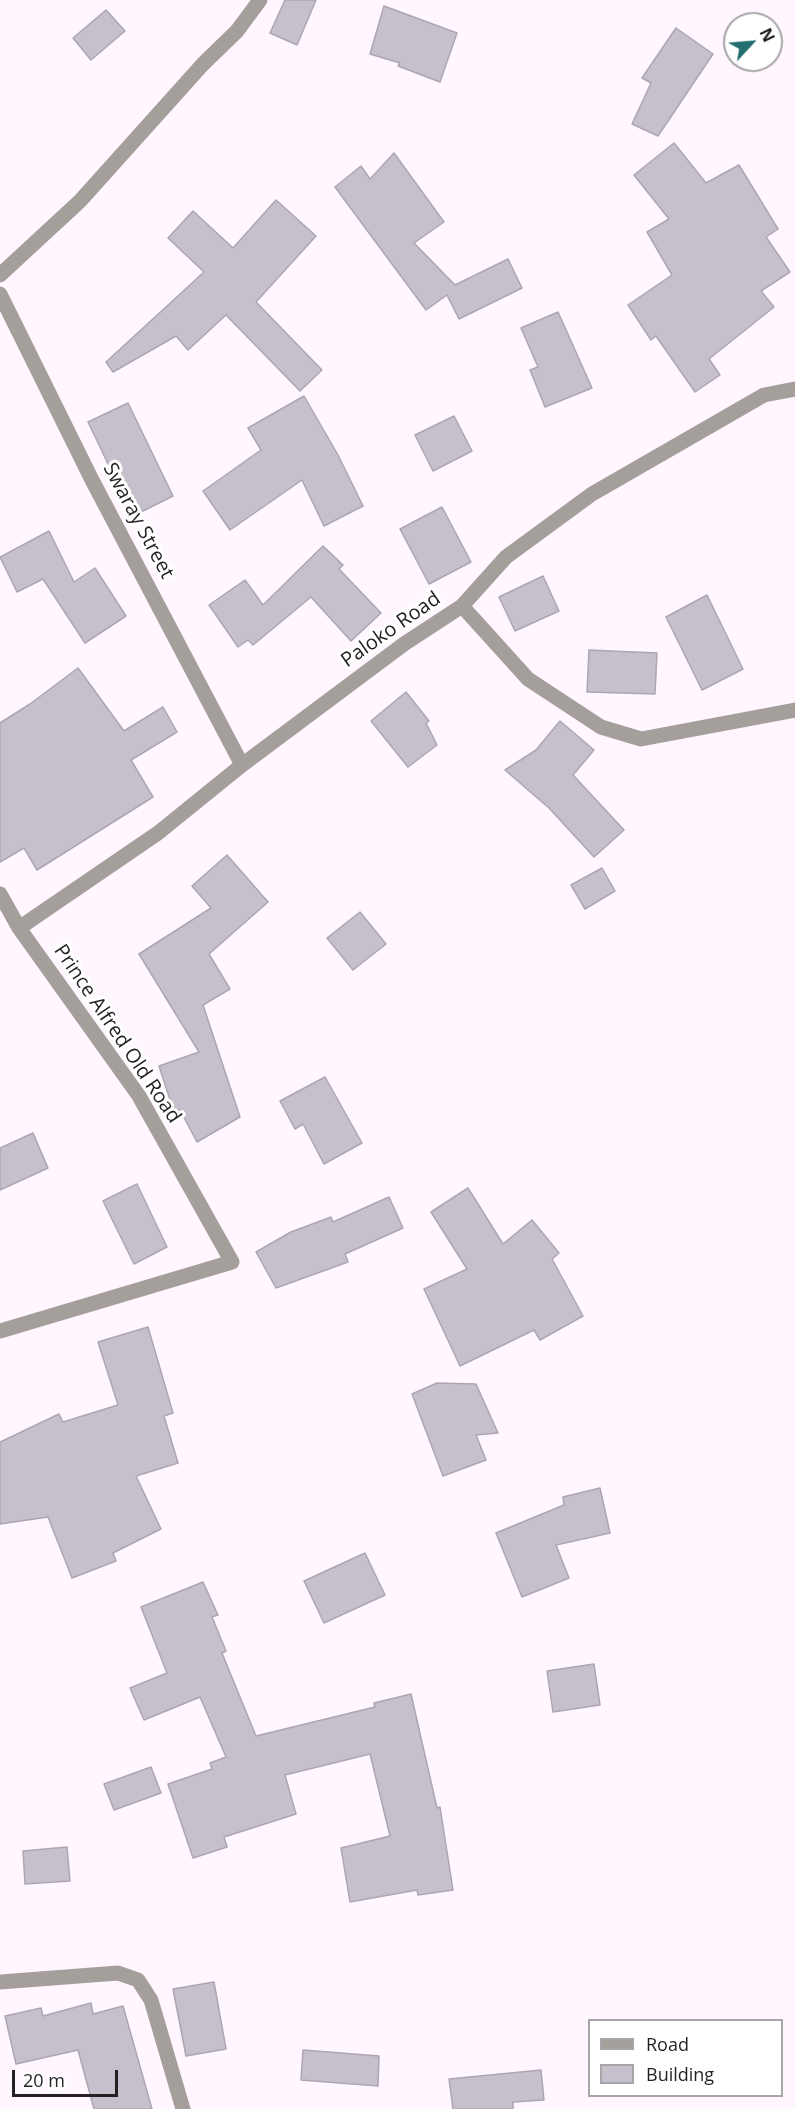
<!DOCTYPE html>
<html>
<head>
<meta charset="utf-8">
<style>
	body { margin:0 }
	#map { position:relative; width:795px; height:2109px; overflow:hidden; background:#fff6ff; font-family:"Open Sans",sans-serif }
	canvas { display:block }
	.legend { position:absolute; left:588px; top:2019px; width:195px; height:78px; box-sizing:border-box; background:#fff; border:2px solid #a7a5a7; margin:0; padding:8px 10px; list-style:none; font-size:18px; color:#231f23 }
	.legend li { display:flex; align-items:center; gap:12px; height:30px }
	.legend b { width:30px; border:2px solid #a7a5a7 }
	.north { position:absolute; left:723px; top:12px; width:60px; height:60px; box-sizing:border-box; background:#fff; border:2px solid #a7a5a7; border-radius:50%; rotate:64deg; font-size:16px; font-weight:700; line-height:24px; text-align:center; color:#231f23 }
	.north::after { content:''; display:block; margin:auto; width:21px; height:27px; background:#226e6f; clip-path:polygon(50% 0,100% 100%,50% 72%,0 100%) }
	.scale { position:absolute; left:12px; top:2070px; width:106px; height:27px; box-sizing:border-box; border:3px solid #231f23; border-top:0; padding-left:8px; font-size:18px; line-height:21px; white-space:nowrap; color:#231f23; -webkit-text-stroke:4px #fff; paint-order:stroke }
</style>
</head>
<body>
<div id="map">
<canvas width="795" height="2109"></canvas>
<ul class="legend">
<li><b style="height:8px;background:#a59f9c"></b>Road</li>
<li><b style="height:16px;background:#c6c0cc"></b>Building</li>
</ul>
<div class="north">N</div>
<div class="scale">20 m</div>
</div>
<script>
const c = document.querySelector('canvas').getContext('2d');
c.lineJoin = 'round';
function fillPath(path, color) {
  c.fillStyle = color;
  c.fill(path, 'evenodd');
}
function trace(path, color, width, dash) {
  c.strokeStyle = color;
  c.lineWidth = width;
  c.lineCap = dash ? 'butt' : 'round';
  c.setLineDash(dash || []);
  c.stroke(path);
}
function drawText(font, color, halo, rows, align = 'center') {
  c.font = font + ' "Open Sans",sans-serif';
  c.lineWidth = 6;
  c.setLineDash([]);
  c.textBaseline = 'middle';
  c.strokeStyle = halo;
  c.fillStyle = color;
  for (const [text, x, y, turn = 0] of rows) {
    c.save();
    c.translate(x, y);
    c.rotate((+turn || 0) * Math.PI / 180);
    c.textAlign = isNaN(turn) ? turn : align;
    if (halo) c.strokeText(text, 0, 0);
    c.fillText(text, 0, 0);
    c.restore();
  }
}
const building = new Path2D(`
	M285 0H316L297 45 270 33Z
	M384 6 457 33 440 82 398 66 400 63 370 54Z
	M106 10 125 31 91 60 73 38Z
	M676 28 713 54 658 136 632 124 651 83 642 78Z
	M674 143 706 183 739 165 778 229 766 237 790 272 761 291 774 307 709 359 720 375 695 392 656 336 651 340 628 305 672 275 647 232 669 219 634 175Z
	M394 153 444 222 414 243 455 285 508 259 522 288 459 319 447 295 426 310 335 187 361 166 370 179Z
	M276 200 316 236 256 302 322 370 300 391 226 315 188 350 176 336 113 372 106 362 204 272 168 238 193 211 233 248Z
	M558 312 592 388 545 407 530 370 538 367 521 328Z
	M304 396 338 455 363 506 324 526 302 480 230 530 203 491 261 450 248 428Z
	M128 403 173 496 133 516 88 422Z
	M454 416 472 451 433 471 415 435Z
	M442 507 471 562 429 584 400 529Z
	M49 531 74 582 95 568 126 616 85 643 43 579 17 592 0 557Z
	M323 546 343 565 339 569 381 613 351 641 311 597 253 645 248 640 238 647 209 605 245 580 263 605Z
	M543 576 559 611 515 631 499 597Z
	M707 595 743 669 702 690 666 617Z
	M589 650 657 653 655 694 587 692Z
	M78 668 124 731 163 707 177 732 131 760 153 797 37 870 24 848 0 862V723L30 704Z
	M406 692 429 721 426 723 437 745 408 767 371 721Z
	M560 721 594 750 573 775 624 830 594 857 549 808 505 770 536 750Z
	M227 855 268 902 209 954 230 989 203 1005 240 1117 197 1142 180 1110 174 1112 159 1066 199 1052 139 954 211 908 192 886Z
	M602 868 615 891 585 909 571 885Z
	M360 912 386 944 353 970 327 938Z
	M325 1077 362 1143 324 1164 303 1124 295 1129 280 1101Z
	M33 1133 48 1168 0 1190V1148Z
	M137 1184 167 1247 134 1264 103 1201Z
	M468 1188 503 1244 532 1220 559 1253 552 1259 583 1316 540 1340 534 1330 460 1366 424 1289 467 1269 431 1212Z
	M389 1197 403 1228 345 1254 348 1262 276 1288 256 1252 291 1232 331 1217 333 1222Z
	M148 1327 173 1413 164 1416 178 1463 136 1476 161 1529 113 1553 116 1561 72 1578 48 1517 0 1524V1442L59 1414 63 1422 118 1405 98 1342Z
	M437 1383 476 1384 498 1433 476 1435 486 1460 443 1476 412 1394Z
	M600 1488 610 1533 556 1545 569 1578 522 1597 496 1533 564 1505 563 1497Z
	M365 1553 385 1595 324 1623 304 1581Z
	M203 1582 218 1615 212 1617 226 1651 222 1653 256 1736 375 1707 374 1703 411 1694 437 1808 440 1807 453 1890 418 1895 417 1890 350 1902 341 1848 390 1836 370 1754 285 1775 296 1814 224 1837 227 1847 193 1858 168 1784 212 1769 210 1763 226 1757 200 1697 144 1720 130 1688 167 1673 141 1607Z
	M594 1664 600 1705 553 1712 547 1671Z
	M151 1767 161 1793 114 1810 104 1784Z
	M67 1847 70 1881 25 1884 23 1851Z
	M214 1982 226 2049 186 2056 173 1989Z
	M91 2003 93 2014 123 2006 152 2109H94L78 2050 16 2064 5 2016 41 2008 43 2016Z
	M303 2050 379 2056 378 2086 301 2080Z
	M541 2070 544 2100 513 2102V2109H453L449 2079Z`);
fillPath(building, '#c6c0cc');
trace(building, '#aca6b2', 1.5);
trace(new Path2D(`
	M0 275 80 201 203 64 237 31 260 0
	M0 294 92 480 242 765
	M462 606 528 679 601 727 641 739 795 710
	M0 894 19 928 139 1096 232 1262 0 1331
	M19 928 158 833 242 765 404 644 462 606 506 557 592 494 764 395 795 389
	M0 1982 118 1973 138 1980 151 2000 183 2109`), '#a59f9c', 15);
drawText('20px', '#231f23', '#fff', [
	["Swaray Street",138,521,62],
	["Paloko Road",391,630,-35],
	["Prince Alfred Old Road",117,1034,56]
]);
</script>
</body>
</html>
